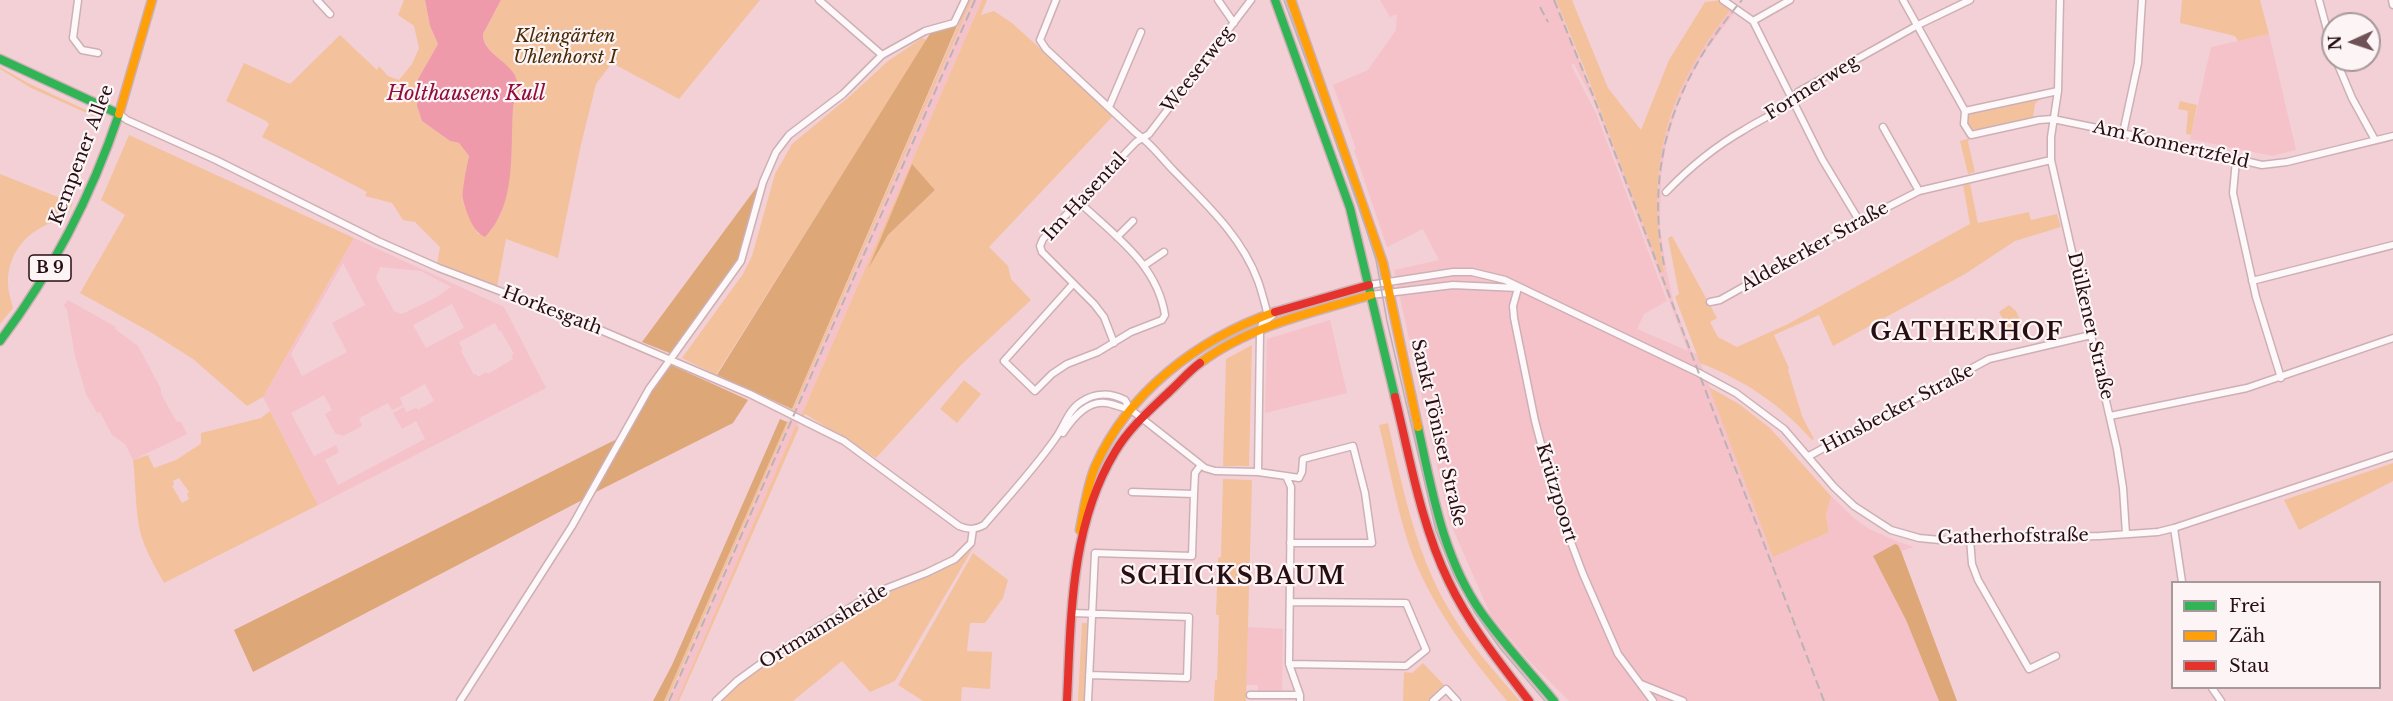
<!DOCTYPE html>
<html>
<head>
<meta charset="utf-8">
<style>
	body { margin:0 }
	#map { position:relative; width:2393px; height:701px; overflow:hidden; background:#f2d0d6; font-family:"Libre Baskerville",serif }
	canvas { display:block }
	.legend { position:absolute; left:2171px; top:581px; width:210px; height:108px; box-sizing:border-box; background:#fcf4f5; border:2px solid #a7989b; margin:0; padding:8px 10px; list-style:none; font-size:18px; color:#270e13 }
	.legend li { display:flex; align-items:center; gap:12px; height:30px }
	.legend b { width:30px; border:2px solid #a7989b }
	.north { position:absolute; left:2321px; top:12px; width:60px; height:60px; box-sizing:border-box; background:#fcf4f5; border:2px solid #a7989b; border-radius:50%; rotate:267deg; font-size:16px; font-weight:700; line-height:24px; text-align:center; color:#270e13 }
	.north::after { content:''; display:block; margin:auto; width:21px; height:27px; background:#6e5257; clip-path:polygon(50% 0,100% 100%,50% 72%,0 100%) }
</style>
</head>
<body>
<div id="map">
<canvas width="2393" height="701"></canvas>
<ul class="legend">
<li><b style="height:8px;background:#30b455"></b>Frei</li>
<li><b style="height:8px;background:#ff9f0a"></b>Zäh</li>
<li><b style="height:8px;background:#e5322d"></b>Stau</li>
</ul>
<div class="north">N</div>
</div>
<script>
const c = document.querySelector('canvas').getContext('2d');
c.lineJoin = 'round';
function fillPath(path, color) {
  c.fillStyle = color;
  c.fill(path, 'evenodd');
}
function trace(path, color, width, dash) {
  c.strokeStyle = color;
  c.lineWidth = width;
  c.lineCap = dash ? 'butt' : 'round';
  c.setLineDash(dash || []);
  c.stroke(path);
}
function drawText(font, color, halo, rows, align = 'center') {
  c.font = font + ' "Libre Baskerville",serif';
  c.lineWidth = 4.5;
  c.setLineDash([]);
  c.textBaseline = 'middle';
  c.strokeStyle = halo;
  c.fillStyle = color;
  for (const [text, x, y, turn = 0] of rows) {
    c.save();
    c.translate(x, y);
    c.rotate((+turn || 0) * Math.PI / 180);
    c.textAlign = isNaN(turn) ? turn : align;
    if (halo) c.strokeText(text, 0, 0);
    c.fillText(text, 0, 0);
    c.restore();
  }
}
fillPath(new Path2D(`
	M972 0H982L677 701H668Z
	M1380 0H1556L1664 272 1656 226V196L1660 157 1665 133 1680 91 1693 64 1715 29 1732 8 1735 12 1704 53 1689 80 1675 112 1666 145 1661 177 1660 227 1666 267 1674 305 1692 352 1697 354 1773 556 1829 532 1826 516 1831 496 1855 519 1869 529 1899 542 1914 547 1901 551 1898 545 1895 544 1873 556 1906 620 1939 701H1569L1529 661 1491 616 1449 520 1394 270 1439 260 1423 229 1387 247 1354 150 1356 149 1333 85 1368 70 1396 30 1397 14 1390 17ZM1574 64 1594 102 1688 351 1637 329 1644 314 1667 301 1596 113 1571 65Z
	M2269 34 2296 150 2272 156 2190 139 2211 47Z
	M354 238 504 307 546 388 318 505 263 397ZM343 263 365 305 332 323 347 352 302 376 291 354ZM380 267 421 271 451 287 437 297 402 314 394 311 376 278ZM452 304 464 328 426 348 413 325ZM495 323 499 331H501L514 354 511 355 513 359 488 374 486 372 478 377 476 374 474 375 461 351 463 350 459 342ZM425 384 434 401 418 410 416 408 406 412 404 407 393 413 402 429 416 421 425 439 338 485 325 460 339 452 336 445 314 456 291 413 324 395 332 410 325 414 335 433 343 436 362 426 359 418 388 403 392 410 403 405 400 398Z
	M68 300 116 327 115 329 138 346 161 389V394L176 421 181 422 187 434 133 460 125 444 112 435 100 412 97 413 86 394 75 356 67 310 64 305Z
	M1330 320 1347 393 1265 413 1267 339Z
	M1248 627 1283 629 1282 692 1258 691V685H1246Z`), '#f5c2ca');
fillPath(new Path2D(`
	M404 0H425L430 26 438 44 418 79 417 106 422 121 450 141 459 143 469 156 462 199 478 234 491 231C494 224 500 218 502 210 512 177 510 143 513 109 514 99 520 86 515 77 508 62 483 52 483 34L501 0H760L679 99 612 63 596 84 580 149 558 258 506 239 497 287 437 264 440 247 415 222 403 220 392 203 365 196 367 192 262 137 269 124 266 121 226 101 244 63 290 84 340 35 377 70 379 66 388 76 399 80 412 64 419 48 414 26 398 15Z
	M969 0H972L793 412H791Z
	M982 0H987L981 15 994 11 1012 23 1114 115 989 247 1008 266 1011 279 1031 300 962 364 876 458 805 414 803 417 801 416ZM912 165 935 190 888 235 871 263Z
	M1556 0H1572L1608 88 1641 130 1669 60 1705 2 1722 0 1732 8C1666 90 1645 168 1664 272L1662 273 1583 65Z
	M2182 0H2260L2269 34 2238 41 2235 36 2180 23Z
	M922 38 927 40 716 375 682 358 743 274 752 256 775 174 792 144 850 96 888 61Z
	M0 67 28 83 101 117 100 119 31 88 0 69Z
	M2043 96 2035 104 2033 117 1978 131 1970 128 1967 123 1968 113Z
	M2180 101 2197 105 2191 135 2186 134 2188 111 2178 109Z
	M129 135 354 238 263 397 247 406 193 359 152 333 80 293 125 215 101 200Z
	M1970 138 1968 142 1975 172 1968 174 1960 141Z
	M0 174 73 203 65 219C33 225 7 249 8 284 8 292 11 300 13 308L0 324Z
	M1970 184 1978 223 2029 212 2031 220 2057 214 2061 227 2015 241 1965 274 1833 346 1819 315 1774 335 1789 368 1788 370 1802 416 1814 439 1812 440C1780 404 1744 380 1700 363L1675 297 1679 294 1668 238 1672 236 1717 318 1710 322 1718 337 1737 347 1788 324 1970 224 1963 185Z
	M2009 305 2016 311 2022 324 2009 330 1999 312Z
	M1252 345 1249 466H1223L1226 359Z
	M964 380 981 394 957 423 940 409Z
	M1709 387 1739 404 1770 428 1831 496 1826 516 1829 532 1773 557Z
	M270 411 318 505 164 583C157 570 148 555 143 541 135 519 136 484 133 460L148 455 154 468 176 460 199 445 201 443V433L261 418ZM179 478 189 492 187 494 189 499 182 503 172 486 174 485 173 481Z
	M787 421 789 422 667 701H664Z
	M1388 423C1402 486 1415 550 1447 606 1467 641 1494 671 1520 701H1507C1470 657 1436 612 1414 559 1398 517 1390 470 1379 425Z
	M796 425 799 427 798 430 679 701H677Z
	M2393 463V481L2299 530 2284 500Z
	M1223 479 1252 480 1246 701H1214L1215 680H1217L1219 615H1216L1218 558 1221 557Z
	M973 548 895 681 870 692 842 661 793 701H721C763 661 823 623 874 597 909 579 944 577 973 548Z
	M973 553 1008 580 1003 598 985 623H970L967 651 992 652 990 689 962 687 961 701H923L898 685Z
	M1082 623H1087L1085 701H1078Z
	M1423 663 1445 686 1428 701H1403L1404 672 1412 673Z`), '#f3c29d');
fillPath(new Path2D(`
	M957 26 792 409 717 375 931 32Z
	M912 164 935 190 888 235 868 269Z
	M759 184 743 248 730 274 699 313 672 354 642 342Z
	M669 364 748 400 733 423 592 494 653 387Z
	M780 419 787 422 664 701H653L672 665Z
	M621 437 586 498 253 672 234 630Z
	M1895 544 1898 545 1901 551 1957 701H1939L1906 620 1873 556Z`), '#dda778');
fillPath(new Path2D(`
	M425 0H501L483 34C482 54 513 62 517 81 519 89 514 100 513 109 510 150 517 205 485 237 472 231 467 213 463 200 461 193 467 166 469 156L459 143 450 141 422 121 417 106 418 79 438 44 430 26Z`), '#ee9aaa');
const street = new Path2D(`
	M78 0 73 38 82 50 98 53
	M317 0 330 14
	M819 0 882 55
	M1056 0 1040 40 1046 49 1136 133C1152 144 1161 158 1175 172 1206 204 1242 237 1258 281 1262 292 1265 304 1268 316
	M1218 0 1234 23
	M1723 0 1753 21 1822 159 1860 222
	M1903 0 1965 111
	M2060 0 2058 91 2051 137V160L2117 449 2123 488 2126 534
	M2319 0 2333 52
	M2392 0 2393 5
	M1753 21 1790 0
	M2336 60 2352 98 2375 140
	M2058 91 1965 111 1964 124 1971 135 2039 120 2053 119 2160 141 2262 165 2287 162 2393 136
	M1109 107 1141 32
	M119 114 127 120 216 160 378 241 439 268 584 323 750 394 844 441 959 526C968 530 975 530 984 525 1008 497 1034 469 1055 439 1064 427 1068 410 1081 402 1095 392 1111 393 1125 400L1130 409 1205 468 1215 471 1258 472 1286 476 1291 487 1289 664 1300 695V701
	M1883 127 1919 191
	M2123 133 2138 63 2142 0
	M2236 160 2233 193 2240 225 2256 297 2281 378
	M1666 192C1690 167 1714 147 1744 130 1762 118 1785 111 1798 92L1918 25 1970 0
	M1117 237 1133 221
	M1145 265 1164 252
	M2252 281 2393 245
	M1073 284 1004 361 1035 391 1052 374 1067 364 1098 352 1131 332 1162 320 1165 315C1157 264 1114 235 1079 202
	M1369 285 1453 272H1472L1505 280 1699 373 1736 393 1784 429 1834 487 1854 506 1891 530 1919 538 1940 540 2100 536 2158 532 2174 528 2393 455
	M1518 288 1513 306 1514 318 1535 421 1557 505 1583 574 1618 654 1653 701
	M1371 295 1453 285 1518 288
	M1710 302 1720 300 1866 218 1919 191 2051 160
	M1114 343 1104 317 1094 304 1042 252 1040 246 1043 239 1136 142 1149 134 1251 0
	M2110 416 2247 388 2393 338
	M1063 433C1072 419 1087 400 1106 403 1114 404 1121 408 1130 409
	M1809 456 1989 359 2091 335
	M1258 472 1260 332 1262 324 1272 316
	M1286 476 1299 478 1302 472 1303 459 1353 446 1365 493 1372 543H1290
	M1132 492 1194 494 1195 473 1201 465
	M2174 528 2182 582
	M1970 539 1972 564 1978 580 2029 669 2056 656
	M1072 613 1189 617 1187 678 1089 675
	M1289 664 1406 666 1426 650 1406 603 1290 602
	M1641 684 1683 701
	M2212 688 2221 701
	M1250 695H1300
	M460 701 572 526 649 389 741 261 763 182 776 152 789 135 843 94 882 55 925 31 954 23 965 0
	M716 701 737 681 770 657 872 594 926 573 955 559 971 543 973 529
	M1088 701 1095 553 1192 556 1194 494
	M1433 701 1446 689 1457 701`);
const fast = new Path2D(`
	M1275 0 1350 208 1395 397
	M0 59 119 114C91 197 53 271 0 341
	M1418 427C1432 491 1443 558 1481 612 1503 643 1530 672 1554 701`);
const slow = new Path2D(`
	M1291 0 1383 263 1418 427
	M119 114 152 0
	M1200 363C1249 326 1313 312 1371 295
	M1080 530C1084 509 1087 487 1095 467 1128 392 1198 339 1275 312`);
const jam = new Path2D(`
	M1275 312 1369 285
	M1395 397C1410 459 1421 525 1449 582 1470 626 1500 663 1529 701
	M1067 701C1071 618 1070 526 1115 452 1129 428 1150 410 1170 391 1180 382 1189 371 1200 363`);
trace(street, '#cdb0b5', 9);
trace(fast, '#cdb0b5', 11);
trace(slow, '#cdb0b5', 11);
trace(jam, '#cdb0b5', 11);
trace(street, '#fdf8f9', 6);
trace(fast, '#30b455', 8);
trace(slow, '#ff9f0a', 8);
trace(jam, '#e5322d', 8);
trace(new Path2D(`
	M1284 0 1356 197 1376 260 1387 321 1436 531 1454 576 1475 613 1500 648 1545 701`), '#bbb2b4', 1.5);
trace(new Path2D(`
	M1554 0 1592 93 1824 701
	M1540 7 1548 22
	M1664 265C1644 162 1676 78 1742 0
	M669 701 975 0`), '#bbb2b4', 2, [9, 4.5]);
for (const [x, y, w] of [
	[50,268,42]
]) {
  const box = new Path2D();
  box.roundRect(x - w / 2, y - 13, w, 26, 4.5);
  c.fillStyle = '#fcf4f5';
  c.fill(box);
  trace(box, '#270e13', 1.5);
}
drawText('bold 16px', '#270e13', null, [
	["B 9",50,268]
]);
drawText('italic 18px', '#482c06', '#fcf4f5', [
	["Kleingärten",565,37],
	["Uhlenhorst I",565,58]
]);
drawText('18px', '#270e13', '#fcf4f5', [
	["Weeserweg",1198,70,-52],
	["Formerweg",1812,88,-32],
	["Am Konnertzfeld",2171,145,13],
	["Kempener Allee",82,155,-69],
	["Im Hasental",1085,197,-47],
	["Aldekerker Straße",1815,247,-29],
	["Horkesgath",552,311,21],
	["Dülkener Straße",2090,326,77],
	["Hinsbecker Straße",1898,409,-28],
	["Sankt Töniser Straße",1438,433,77],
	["Krützpoort",1556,493,73],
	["Gatherhofstraße",2013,537,-1],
	["Ortmannsheide",824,627,-31]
]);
drawText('italic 20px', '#900e3c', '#fcf4f5', [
	["Holthausens Kull",466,94]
]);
c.letterSpacing = '1.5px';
drawText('bold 24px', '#270e13', '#fcf4f5', [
	["GATHERHOF",1967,333],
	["SCHICKSBAUM",1233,577]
]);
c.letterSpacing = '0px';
</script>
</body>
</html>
